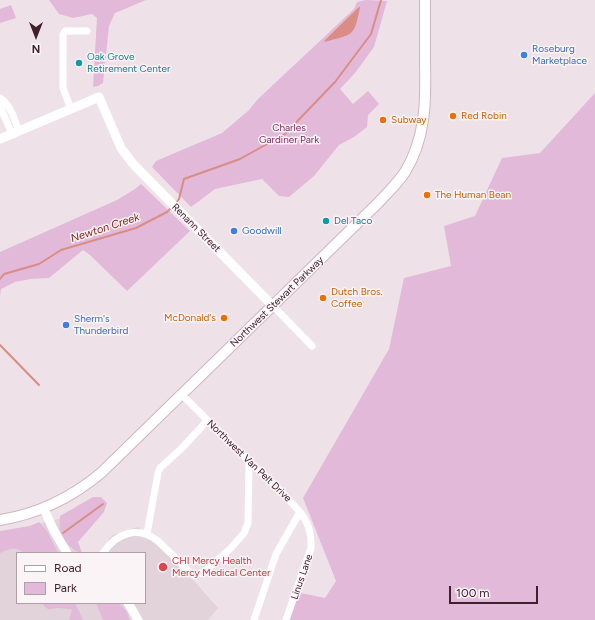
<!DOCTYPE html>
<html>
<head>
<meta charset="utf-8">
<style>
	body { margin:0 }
	#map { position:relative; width:595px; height:620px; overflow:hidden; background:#eee2e8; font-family:Figtree,sans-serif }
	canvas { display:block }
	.legend { position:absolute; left:16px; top:552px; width:130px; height:52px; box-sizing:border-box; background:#faf4f7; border:1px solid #b09fa5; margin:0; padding:5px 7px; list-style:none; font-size:12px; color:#42202b }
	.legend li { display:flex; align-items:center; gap:8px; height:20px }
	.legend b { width:20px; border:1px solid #b09fa5 }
	.north { position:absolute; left:16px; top:16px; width:40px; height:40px; -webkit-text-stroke:3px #faf4f7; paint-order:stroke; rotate:180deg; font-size:11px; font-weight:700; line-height:16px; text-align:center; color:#42202b }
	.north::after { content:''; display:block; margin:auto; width:14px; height:18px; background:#42202b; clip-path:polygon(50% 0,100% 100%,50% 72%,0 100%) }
	.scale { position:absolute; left:449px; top:586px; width:89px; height:18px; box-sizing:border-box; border:2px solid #42202b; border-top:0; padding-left:5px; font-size:12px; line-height:14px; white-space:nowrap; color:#42202b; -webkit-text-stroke:3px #faf4f7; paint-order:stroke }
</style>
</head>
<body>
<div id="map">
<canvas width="595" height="620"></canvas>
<ul class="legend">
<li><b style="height:5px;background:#fff"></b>Road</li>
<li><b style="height:11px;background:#e2b9d9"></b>Park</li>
</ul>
<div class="north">N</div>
<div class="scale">100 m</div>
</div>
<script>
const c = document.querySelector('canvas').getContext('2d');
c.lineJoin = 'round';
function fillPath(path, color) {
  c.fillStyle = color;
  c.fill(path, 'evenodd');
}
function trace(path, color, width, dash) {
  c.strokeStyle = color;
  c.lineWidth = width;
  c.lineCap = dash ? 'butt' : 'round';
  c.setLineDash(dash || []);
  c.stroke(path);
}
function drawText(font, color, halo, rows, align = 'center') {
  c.font = font + ' Figtree,sans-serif';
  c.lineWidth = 3;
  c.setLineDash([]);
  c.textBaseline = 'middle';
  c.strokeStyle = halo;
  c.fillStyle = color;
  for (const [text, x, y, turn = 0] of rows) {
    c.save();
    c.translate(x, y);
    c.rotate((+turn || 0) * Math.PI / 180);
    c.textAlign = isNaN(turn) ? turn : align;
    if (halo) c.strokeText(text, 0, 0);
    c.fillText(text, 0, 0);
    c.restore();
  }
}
fillPath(new Path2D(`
	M62 518 71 548 78 553H17V603H145V553H99L112 535 138 527 195 582 218 608 208 620H0V533Z`), '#e2d3da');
fillPath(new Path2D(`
	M49 0H146L115 13 109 26 103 83 98 86 93 87 97 18 92 14 73 18 59 14Z
	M366 0 387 1 374 47 355 73 340 89 353 104 368 91 379 104 368 115 367 127 354 137 339 145 314 176 289 197 279 196 262 179 215 189 191 207 152 167 156 161 222 133 248 111 258 99 354 9 357 2Z
	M11 5 16 18 0 23V9Z
	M595 93V620H288L296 592 325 598 336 581 303 498 389 349 404 278 451 266 444 226 475 216 502 158 540 153Z
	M141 184 190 231 127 291 90 255 83 250 49 278 31 279 15 282 1 289 0 296V252L117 200 135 189Z
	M93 497H101L107 503 104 512 78 542 82 553C73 553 62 538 60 530 59 526 60 520 60 516Z
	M39 522 47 531 58 553H24C16 546 9 549 0 553V531L30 526Z
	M42 603H75L83 620H69L72 610C68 609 63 608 59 608 48 608 50 613 42 603Z
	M96 603H119L127 612 129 620H103Z`), '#e2b9d9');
fillPath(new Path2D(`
	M359 7H360C354 38 353 34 324 42L325 40Z`), '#d98d84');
trace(new Path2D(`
	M175 204 179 199 184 179 240 159 285 134 335 82 371 34 381 0
	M0 279 4 274 39 264 61 250 136 228 167 212 172 207
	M0 345 39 385
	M63 533 103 504`), '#d98d84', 2);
const secondary = new Path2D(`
	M0 520C38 514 71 498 101 473L379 202C388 192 398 183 405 172 426 138 426 100 425 62 425 41 425 21 425 0`);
trace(secondary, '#cfb4c0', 12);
trace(new Path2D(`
	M0 98C11 105 14 119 19 131
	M0 106 12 134
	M71 109 63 88V35L65 31H87
	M273 306 312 346
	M182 395 249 461 278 488 300 512 276 554 254 620
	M147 534 158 473 160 468 181 449 207 421
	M103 553C116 533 138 525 158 541L192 574 196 575 204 572 231 548 244 533 248 523 249 461
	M286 620 311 548C312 534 309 523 300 512`), '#fff', 7);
trace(new Path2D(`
	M0 139 99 97 121 148 134 165 273 306
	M44 509 54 531 67 553
	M128 603 138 620`), '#fff', 9);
trace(secondary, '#fff', 10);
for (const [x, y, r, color] of [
	[524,55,4,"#3f7fe0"],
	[79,63,4,"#0f9aa8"],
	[453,116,4,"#e8710a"],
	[383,120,4,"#e8710a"],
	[427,195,4,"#e8710a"],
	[326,221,4,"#0f9aa8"],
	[234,231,4,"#3f7fe0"],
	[323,298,4,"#e8710a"],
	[224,318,4,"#e8710a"],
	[66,325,4,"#3f7fe0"],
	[163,567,5,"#e0444e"]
]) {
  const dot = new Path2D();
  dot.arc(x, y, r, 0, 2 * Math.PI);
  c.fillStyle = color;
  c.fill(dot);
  trace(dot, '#faf4f7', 1.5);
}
drawText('10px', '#366cbe', '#faf4f7', [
	["Roseburg",532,49],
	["Marketplace",532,61],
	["Goodwill",242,231],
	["Sherm's",74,319],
	["Thunderbird",74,331]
], 'left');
drawText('10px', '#0d838f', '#faf4f7', [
	["Oak Grove",87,57],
	["Retirement Center",87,69],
	["Del Taco",334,221]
], 'left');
drawText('10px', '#c56008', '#faf4f7', [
	["Red Robin",461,116],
	["Subway",391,120],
	["The Human Bean",435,195],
	["Dutch Bros.",331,292],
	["Coffee",331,304],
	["McDonald's",216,318,"right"]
], 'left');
drawText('10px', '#7e2560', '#faf4f7', [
	["Charles",289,128],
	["Gardiner Park",289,140]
]);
drawText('10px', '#42202b', '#faf4f7', [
	["Renann Street",196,228,45],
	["Northwest Stewart Parkway",277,302,-44],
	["Northwest Van Pelt Drive",249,461,44],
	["Linus Lane",302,577,-71]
]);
drawText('10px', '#be3a42', '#faf4f7', [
	["CHI Mercy Health",172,561],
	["Mercy Medical Center",172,573]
], 'left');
drawText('italic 11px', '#862012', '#faf4f7', [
	["Newton Creek",105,228,-18]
]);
</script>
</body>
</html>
